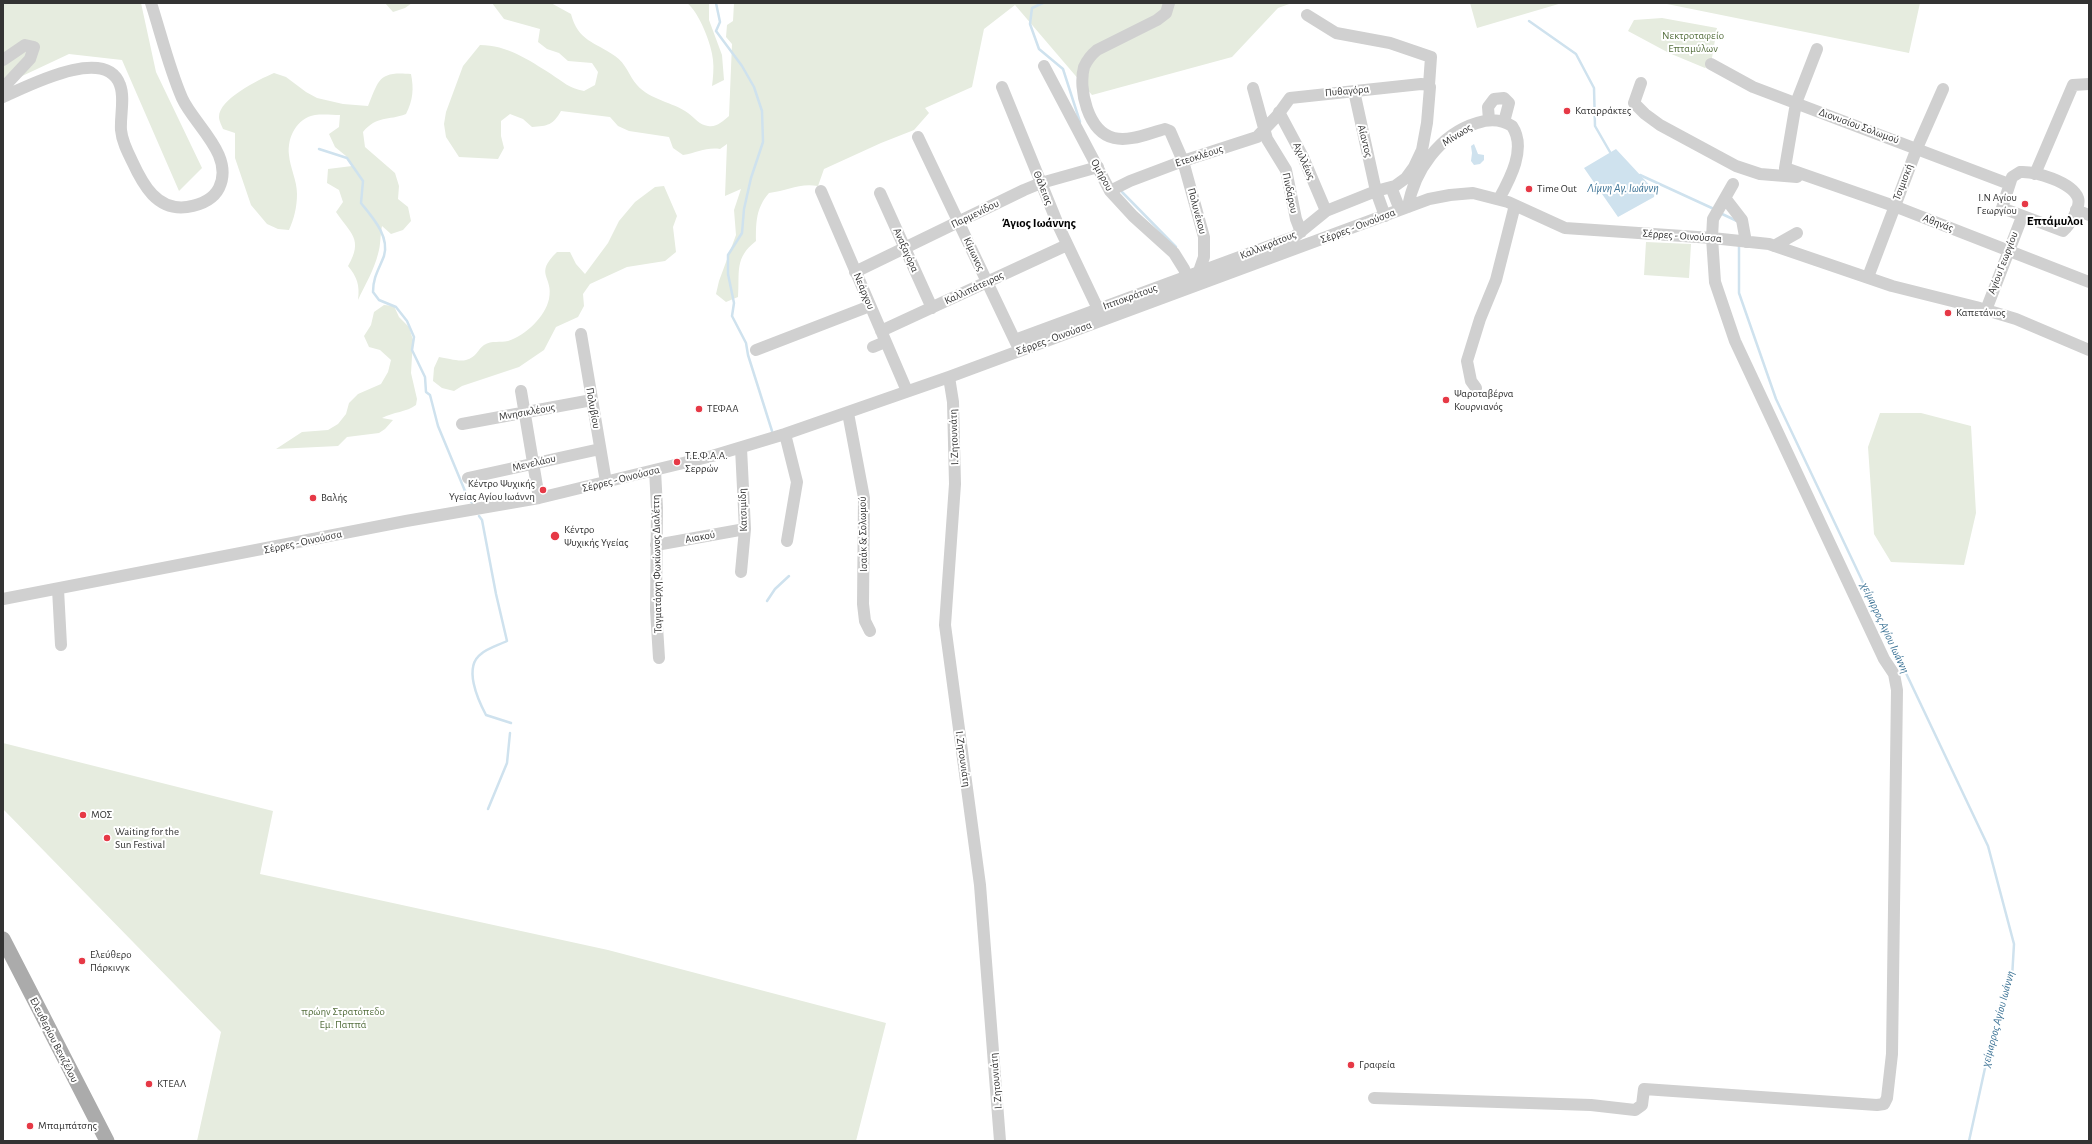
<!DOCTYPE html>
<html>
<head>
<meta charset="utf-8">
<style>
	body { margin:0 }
	#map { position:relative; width:2092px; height:1144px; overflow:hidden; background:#fff; font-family:"Alegreya Sans",sans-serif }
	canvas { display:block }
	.frame { position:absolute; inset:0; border:4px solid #333; pointer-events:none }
</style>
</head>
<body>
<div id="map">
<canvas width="2092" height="1144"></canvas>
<div class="frame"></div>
</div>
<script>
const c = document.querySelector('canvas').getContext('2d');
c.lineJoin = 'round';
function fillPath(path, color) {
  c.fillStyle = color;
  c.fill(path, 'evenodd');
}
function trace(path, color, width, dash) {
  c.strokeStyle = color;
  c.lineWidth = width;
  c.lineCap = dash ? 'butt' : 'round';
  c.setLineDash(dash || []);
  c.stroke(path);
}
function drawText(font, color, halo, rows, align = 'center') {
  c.font = font + ' "Alegreya Sans",sans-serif';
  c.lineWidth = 4;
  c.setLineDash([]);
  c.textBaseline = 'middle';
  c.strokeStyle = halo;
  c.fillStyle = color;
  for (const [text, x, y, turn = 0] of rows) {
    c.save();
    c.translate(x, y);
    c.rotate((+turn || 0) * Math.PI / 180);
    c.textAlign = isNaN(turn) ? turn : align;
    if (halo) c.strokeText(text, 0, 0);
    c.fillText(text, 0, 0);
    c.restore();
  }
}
fillPath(new Path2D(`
	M3 3H141L156 72 202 168 179 191 122 60 69 54 3 85Z
	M385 3H412L405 8 393 12Z
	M492 3H551L571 14C578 41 595 42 615 56 626 63 629 76 637 85 650 100 673 102 688 113 695 118 699 125 708 126 716 128 723 121 729 116L732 44 726 37 727 25 733 21 734 3H1292L1278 8 1232 57 1092 95 1015 5 984 29 972 87 925 108 929 113 914 130 881 143 824 169 818 186C798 183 788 191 769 193 756 208 756 222 756 241 734 258 740 272 738 297L726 302 716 294 719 281 736 235 734 210 741 189 725 196 727 144 720 149C706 147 697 153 683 155L673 148 669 137 629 131 618 126 610 117 561 111C553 125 548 126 532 127L523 119 510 114 501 121V136L504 148 498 159 459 157 446 137 444 124 446 112 463 66 480 45C507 45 529 60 551 74 563 82 569 88 584 91L595 85 598 72 592 63 568 61 559 53 547 49 538 42 540 29 504 19Z
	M687 3H709V20L722 55 724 80 712 86C713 78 714 68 713 60 712 45 699 12 687 3Z
	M1470 3H1562L1477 28Z
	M1662 3H1920L1909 53Z
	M1662 18 1717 28 1711 64 1705 68 1669 53 1628 31 1634 20Z
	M274 73 286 77 306 92 317 98 343 104 368 106C379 80 378 71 411 74 414 89 413 100 406 114 388 121 377 115 363 132L365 147 395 173 399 186 398 199 408 207 411 221 403 230 391 234 382 226C380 235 381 245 378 254 374 270 365 285 358 300 360 285 357 277 348 266 364 239 350 233 336 212L343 202 339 190 327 183 328 169 352 166 346 156 335 147 329 134 339 127 340 115C333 115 323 114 315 115 297 118 287 137 289 155 290 168 297 180 297 194 297 207 294 219 289 230L278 229 267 224 251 205 235 158V133L223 129C222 126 219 121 219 117 219 99 258 80 274 73Z
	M664 186 677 216 673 227 676 252 665 261 627 267 590 284 583 294 584 306 578 317 556 327 544 350 519 367 462 386 454 391 442 388 433 381 434 368 439 357C447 358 459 362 466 360 477 357 477 350 484 345 492 340 500 343 508 341 526 335 545 317 549 299 554 276 533 275 557 252H570L576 264 585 274 608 243 619 221 635 202 655 187Z
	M1646 242 1691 244 1689 278 1644 275Z
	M384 305 394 306 399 317 409 327 413 340 411 373 417 399 416 405C407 412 393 412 382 418L393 420 385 429 379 433 347 437 338 446 276 449 302 432 328 430 338 424 346 414 349 403 358 394 381 384 388 372 391 360 380 350 369 347 364 336 371 325 374 312Z
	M1880 413H1921L1971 426 1976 513 1964 565 1891 562 1874 534 1868 447Z
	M3 743 273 811 260 874 608 950 886 1023 856 1141H197L221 1032 3 809Z`), '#e6ecdf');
fillPath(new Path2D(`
	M1474 144 1478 154 1484 155V160L1480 164 1474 165 1471 161 1472 153 1471 146Z
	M1616 149 1655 191 1654 197 1618 217 1584 168Z`), '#cfe2ee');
trace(new Path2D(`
	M716 3 720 22 716 31 742 66 754 87 762 111 763 142 751 178 744 209 742 233 728 255V274L734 303 732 316 746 343 748 355 772 431
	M1043 3 1032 8 1030 24 1039 49 1063 69 1080 122
	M1529 21 1576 54 1594 88 1595 126 1610 152
	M319 149 347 158 363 181 361 203C372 217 390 236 384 256 379 269 373 277 373 292L379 300 396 307 407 321 414 337 412 350 425 377 426 392 430 395 438 426 465 491 472 503
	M1640 175 1714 209
	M1122 192 1176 247
	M1720 213 1737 221
	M1739 244V293L1776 399 1988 846 2014 944 2012 978 1987 1059 1969 1141
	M479 516 482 520 496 594 507 641C499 645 488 648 481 654 463 667 478 700 486 715L511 723
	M767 601 775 589 789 576
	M488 809 507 763 510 733`), '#cfe2ee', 2.5);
trace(new Path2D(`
	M1169 3 1166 13 1157 20 1097 50C1091 55 1087 60 1084 67 1078 89 1088 132 1114 138 1130 142 1149 133 1165 129L1170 131 1183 161 1204 237V257L1197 277
	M1307 15 1336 33 1390 43 1431 57 1429 85
	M1817 49 1796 103 1785 168 1894 206 2089 282
	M3 60 25 45 34 47 30 59 3 88
	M1711 64 1753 87 2009 184
	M1044 66 1110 191 1133 216 1174 253 1184 269 1190 284
	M1641 83 1634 103 1645 114 1660 125 1736 166 1760 174 1797 177
	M1002 87 1059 227 1098 309
	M1253 88 1267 139 1286 170 1296 219 1301 232
	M1354 91 1376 191 1385 216
	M3 97C28 86 106 45 120 85 125 98 120 116 121 130 122 141 127 151 132 161 143 185 157 211 187 207 200 205 213 200 219 188 235 155 194 125 182 98 169 68 161 34 151 3
	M1279 112 1303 157 1326 211
	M1489 120 1488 107 1494 99 1504 98 1509 103 1504 122
	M918 137 1018 347
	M2020 172C2035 171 2072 182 2078 198 2081 207 2070 225 2063 231L2002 208 2012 177Z
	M2035 174 2073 85 2089 84
	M1391 187 1400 210
	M821 191 907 391
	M880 193 932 308
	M1725 198 1742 220 1746 242
	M1408 207C1414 171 1440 134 1477 123 1489 119 1501 119 1512 126 1527 148 1510 179 1499 199
	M2076 210 2089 215
	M1774 246 1797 233
	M855 272 1024 190 1041 183 1098 167
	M1868 277 1917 148 1943 89
	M1986 310 2022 217
	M881 331 1067 245
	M581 334 606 482
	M1015 340 1294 237 1326 211 1376 191 1395 186 1406 178 1414 167 1422 150 1427 123 1430 87 1429 85 1421 84 1290 98 1277 116 1257 137 1183 161 1130 181 1110 191
	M873 347 885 342
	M756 350 870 306
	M949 377 953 402 955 484 945 625 980 885 1000 1141
	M1476 388 1471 381 1467 361 1480 319 1496 280 1515 205
	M521 391 539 498
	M848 413 864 498 863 604 865 621 870 631
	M462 424 592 400
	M785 434 797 482 787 541
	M741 448 745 529 741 572
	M655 470 657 508 656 610 659 658
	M468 478 600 449
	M656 545 745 529
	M58 589 61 645
	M3 599 406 521 539 498 712 456 785 434 949 377 1429 199 1450 195 1473 193 1508 202 1565 228 1712 238 1769 244 1892 286 1976 307 2016 319 2089 350
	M1374 1098 1591 1105 1635 1110 1642 1105 1644 1089 1877 1105 1884 1104 1887 1098 1892 1054 1897 690 1894 674 1884 659 1735 341 1715 282 1712 238 1713 219 1733 184`), '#d0d0d0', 12);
trace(new Path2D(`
	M3 939 107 1141`), '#ababab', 15);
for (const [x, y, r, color] of [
	[1567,111,4,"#e63946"],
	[1529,189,4,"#e63946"],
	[2025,204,4,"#e63946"],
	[1948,313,4,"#e63946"],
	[1446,400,4,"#e63946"],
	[699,409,4,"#e63946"],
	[677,462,4,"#e63946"],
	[543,490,4,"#e63946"],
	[313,498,4,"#e63946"],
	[555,536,5,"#e63946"],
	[83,815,4,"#e63946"],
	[107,838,4,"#e63946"],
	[82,961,4,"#e63946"],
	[1351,1065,4,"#e63946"],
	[149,1084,4,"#e63946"],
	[30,1126,4,"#e63946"]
]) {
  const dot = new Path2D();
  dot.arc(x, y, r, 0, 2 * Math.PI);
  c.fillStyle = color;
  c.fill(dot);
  trace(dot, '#fff', 1.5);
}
drawText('11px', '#56703f', '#fff', [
	["Νεκτροταφείο",1693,36],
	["Επταμύλων",1693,49],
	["πρώην Στρατόπεδο",343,1012],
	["Εμ. Παππά",343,1025]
]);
drawText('11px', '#333', '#fff', [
	["Πυθαγόρα",1347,91,-5],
	["Διονυσίου Σολωμού",1859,126,20],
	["Μίνωος",1457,135,-32],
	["Αίαντος",1365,141,76],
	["Ετεοκλέους",1199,156,-18],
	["Αχιλλέως",1304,161,66],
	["Ομήρου",1102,175,61],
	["Τσιμισκή",1903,182,-69],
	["Θάλειας",1043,188,68],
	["Πινδάρου",1290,193,78],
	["Πολυνέκου",1197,211,75],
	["Παρμενίδου",975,214,-26],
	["Αθηνάς",1938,223,21],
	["Σέρρες - Οινούσσα",1358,226,-21],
	["Σέρρες - Οινούσσα",1682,236,4],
	["Καλλικράτους",1268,245,-22],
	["Αναξαγόρα",906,250,66],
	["Κίμωνος",974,254,65],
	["Αγίου Γεωργίου",2003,263,-69],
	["Καλλιπάτειρας",974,288,-25],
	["Νεάρχου",864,291,67],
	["Ιπποκράτους",1130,297,-20],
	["Σέρρες - Οινούσσα",1054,338,-20],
	["Πολυβίου",593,408,80],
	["Μνησικλέους",527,412,-10],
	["Ι. Ζητουνιάτη",954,437,-92],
	["Μενελάου",534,463,-13],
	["Σέρρες - Οινούσσα",621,479,-14],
	["Κατσιμίδη",743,510,-92],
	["Ισαάκ & Σολωμού",863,534,-91],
	["Αιακού",700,537,-10],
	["Σέρρες - Οινούσσα",303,542,-12],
	["Ταγματάρχη Φωκίωνος Διαλέττη",657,564,-91],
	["Ι. Ζητουνιάτη",963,759,82],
	["Ελευθερίου Βενιζέλου",54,1040,63],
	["Ι. Ζητουνιάτη",996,1081,-95]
]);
drawText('11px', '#333', '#fff', [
	["Καταρράκτες",1575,111],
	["Time Out",1537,189],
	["Ι.Ν Αγίου",2017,198,"right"],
	["Γεωργίου",2017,211,"right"],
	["Καπετάνιος",1956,313],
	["Ψαροταβέρνα",1454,394],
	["Κουρνιανός",1454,407],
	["ΤΕΦΑΑ",707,409],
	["Τ.Ε.Φ.Α.Α.",685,456],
	["Σερρών",685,469],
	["Κέντρο Ψυχικής",535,484,"right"],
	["Υγείας Αγίου Ιωάννη",535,497,"right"],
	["Βαλής",321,498],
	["Κέντρο",564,530],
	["Ψυχικής Υγείας",564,543],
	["ΜΟΣ",91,815],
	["Waiting for the",115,832],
	["Sun Festival",115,845],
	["Ελεύθερο",90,955],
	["Πάρκινγκ",90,968],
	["Γραφεία",1359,1065],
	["ΚΤΕΑΛ",157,1084],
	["Μπαμπάτσης",38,1126]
], 'left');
drawText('italic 12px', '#3f7597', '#fff', [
	["Λίμνη Αγ. Ιωάννη",1623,188],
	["χείμαρρος Αγίου Ιωάννη",1885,628,65],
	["χείμαρρος Αγίου Ιωάννη",1998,1019,-75]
]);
drawText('bold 13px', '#000', '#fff', [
	["Επτάμυλοι",2055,221],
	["Άγιος Ιωάννης",1039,223]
]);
</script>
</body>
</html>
